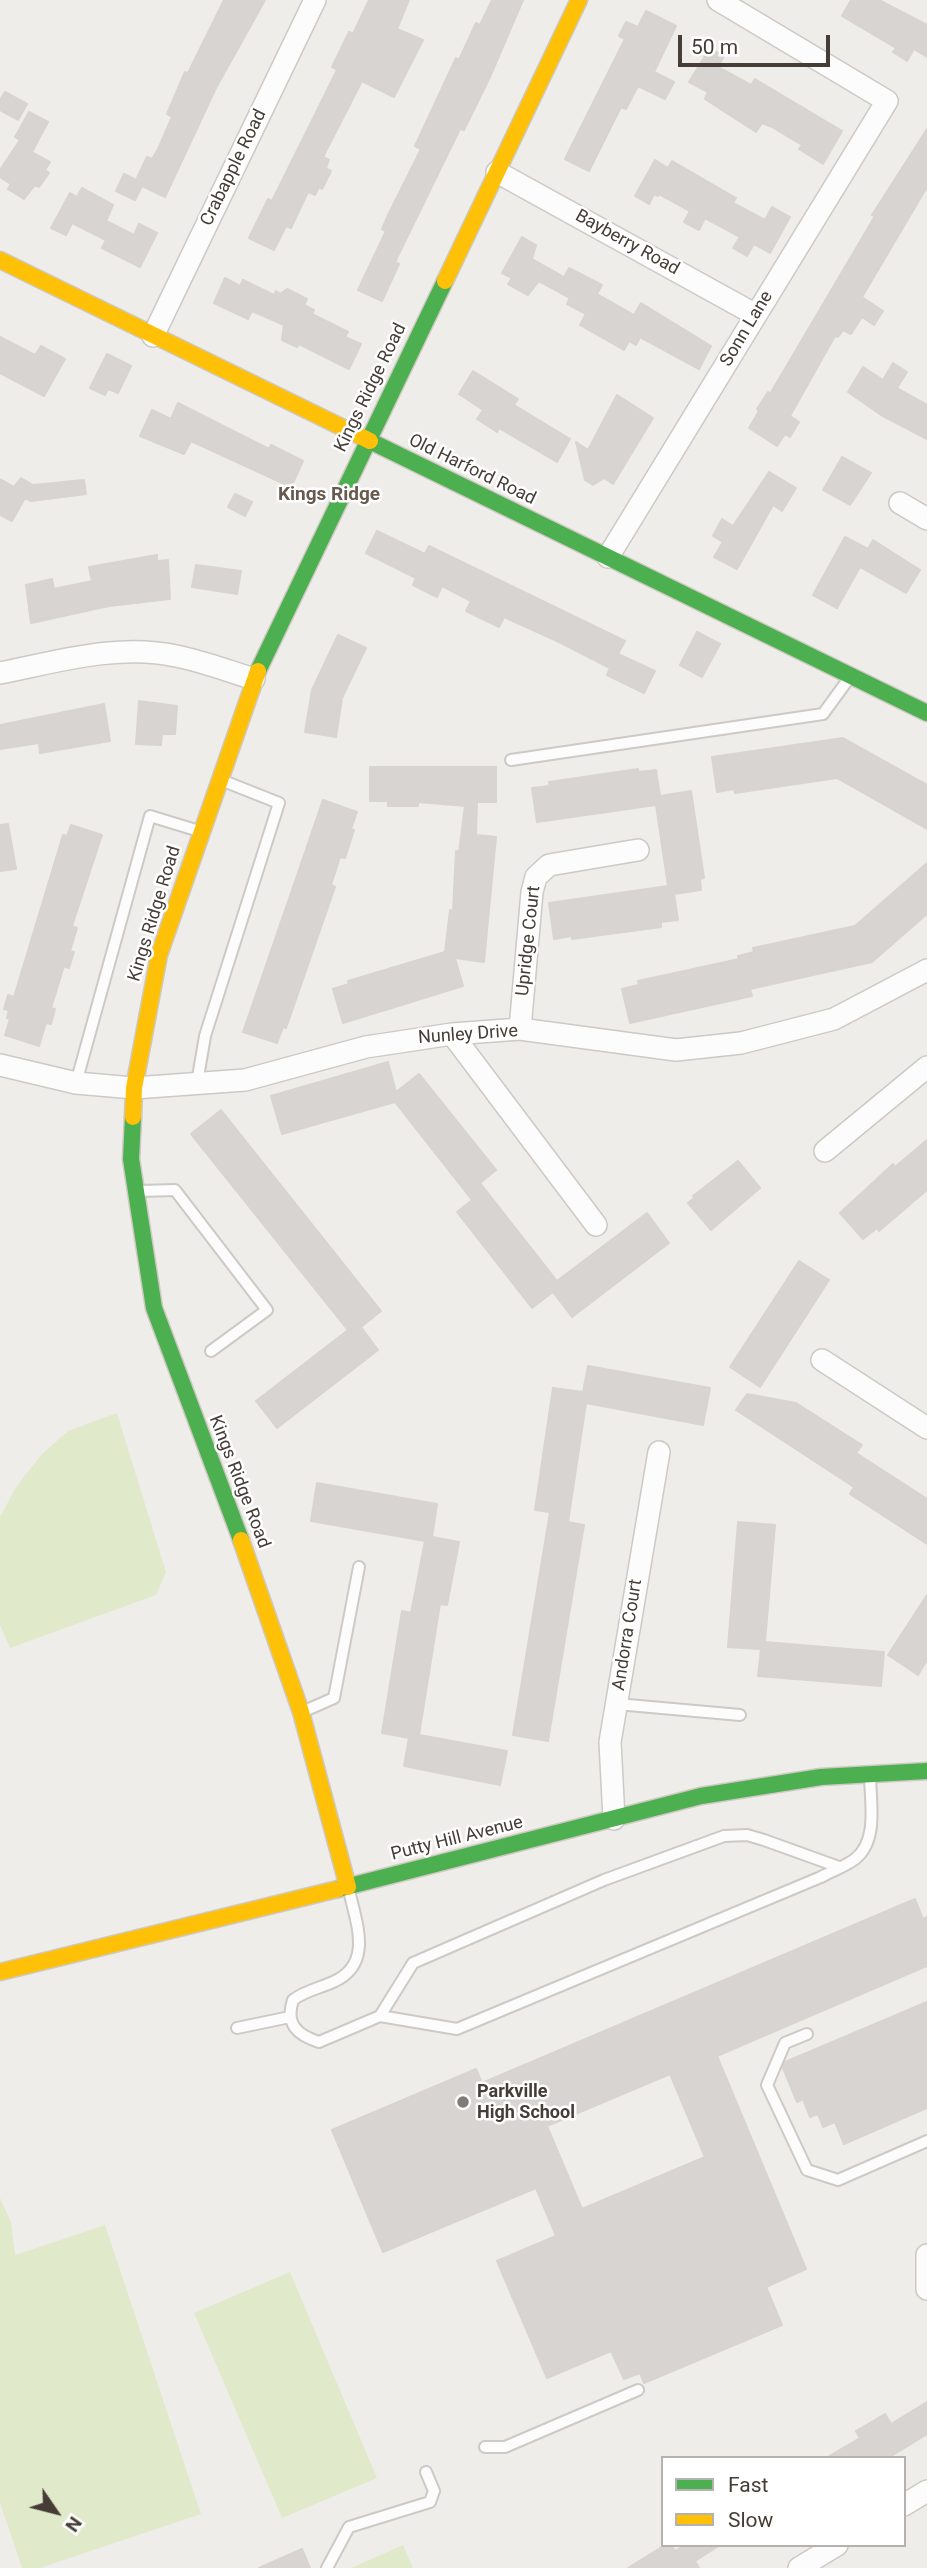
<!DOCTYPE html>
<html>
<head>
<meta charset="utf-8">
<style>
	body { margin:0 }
	#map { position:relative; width:927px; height:2568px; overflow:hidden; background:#efedea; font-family:Roboto,sans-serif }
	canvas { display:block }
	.legend { position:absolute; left:661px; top:2456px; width:245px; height:91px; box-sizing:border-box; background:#fff; border:2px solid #b5b1af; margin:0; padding:9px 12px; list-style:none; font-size:21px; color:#453d36 }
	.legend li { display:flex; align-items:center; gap:14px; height:35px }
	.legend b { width:35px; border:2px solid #b5b1af }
	.north { position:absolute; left:21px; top:2477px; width:70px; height:70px; -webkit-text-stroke:5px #fff; paint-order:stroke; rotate:125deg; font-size:19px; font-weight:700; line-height:28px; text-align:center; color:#453d36 }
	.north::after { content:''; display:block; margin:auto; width:24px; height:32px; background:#453d36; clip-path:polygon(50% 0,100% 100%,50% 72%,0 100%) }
	.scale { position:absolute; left:678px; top:35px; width:152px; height:32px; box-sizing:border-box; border:4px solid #453d36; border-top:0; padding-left:9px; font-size:21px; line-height:24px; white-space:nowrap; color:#453d36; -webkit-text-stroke:5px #fff; paint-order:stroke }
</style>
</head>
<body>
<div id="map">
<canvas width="927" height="2568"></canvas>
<ul class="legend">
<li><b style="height:9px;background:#4caf50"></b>Fast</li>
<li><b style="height:9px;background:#ffc107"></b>Slow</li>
</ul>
<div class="north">N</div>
<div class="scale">50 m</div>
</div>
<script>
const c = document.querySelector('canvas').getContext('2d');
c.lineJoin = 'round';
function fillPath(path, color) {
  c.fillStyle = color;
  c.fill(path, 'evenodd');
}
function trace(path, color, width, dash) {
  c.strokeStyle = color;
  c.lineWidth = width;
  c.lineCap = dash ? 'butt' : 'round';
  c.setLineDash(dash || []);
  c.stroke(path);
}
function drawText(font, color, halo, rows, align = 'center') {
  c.font = font + ' Roboto,sans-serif';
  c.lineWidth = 5;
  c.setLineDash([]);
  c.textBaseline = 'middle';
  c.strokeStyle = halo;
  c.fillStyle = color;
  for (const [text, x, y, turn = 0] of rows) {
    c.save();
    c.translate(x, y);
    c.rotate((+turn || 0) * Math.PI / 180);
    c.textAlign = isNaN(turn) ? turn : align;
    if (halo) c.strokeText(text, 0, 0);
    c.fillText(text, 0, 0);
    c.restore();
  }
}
fillPath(new Path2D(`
	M117 1413 166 1572 156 1595 10 1648 0 1625V1517L16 1487 42 1454 68 1431Z
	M0 2198 11 2222 15 2255 105 2225 201 2514 40 2568H22L0 2503Z
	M290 2272 377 2478 282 2518 194 2313Z
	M403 2545 413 2568H351Z`), '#e1e9cb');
const building = new Path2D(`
	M224 0H265L216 88 165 197 142 186 135 200 116 191 124 174 136 180 147 157 152 159 158 149 172 117 167 114 185 72 188 73Z
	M369 0H409L397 29 423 40 394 97 362 81 323 157 329 160 326 168 331 171 322 189 319 187 315 195 308 192 291 228 286 226 274 250 249 238 268 199 272 201 337 70 332 67 349 32 353 34Z
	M492 0H523L490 77 464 130 460 129 395 262 399 264 382 301 358 290 386 231 382 229 389 213 421 149 415 146 456 58 459 60 476 23 480 25Z
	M851 0H879L927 25V57L914 49 907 61 893 52 896 48 842 16Z
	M646 11 676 26 654 72 674 82 665 99 638 86 626 109 621 107 589 171 565 159 625 39 619 36 626 22 638 27Z
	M710 48 724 56 718 67 751 85 755 79 842 131 823 164 799 149 802 145 772 127 762 123 756 132 705 99 708 92 689 82Z
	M5 92 27 104 18 120 0 110V100Z
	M29 112 48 122 32 152 50 162 45 170 49 173 39 187 35 185 24 199 8 189 11 184 0 177V170L20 140 15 137Z
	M927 129V187L862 297 883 311 874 325 862 317 851 334 843 330 838 337 835 336 790 416 799 422 790 437 785 434 777 446 749 428 759 411 757 409 768 392 770 394 875 216 872 215Z
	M655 160 668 168 672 161 736 198 733 203 765 220 772 207 790 217 770 253 754 244 747 256 733 248 740 237 705 218 699 230 684 222 690 211 659 194 658 196 654 194 649 204 635 196Z
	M82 188 113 205 106 221 134 235 139 224 157 233 140 267 102 248 106 240 72 223 66 235 51 228 70 193 77 197Z
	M522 237 536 245 532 259 564 277 569 268 602 285 597 294 634 315 641 303 711 346 699 369 640 337 636 345 629 341 624 350 580 325 586 314 567 304 570 298 539 281 528 295 508 284 512 278 502 273Z
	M225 278 240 286 243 280 274 295 276 291 280 294 287 289 307 299 304 305 314 310 312 314 348 332 345 337 361 344 349 369 299 344 297 347 282 340 284 325 252 311 248 319 214 303Z
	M0 337 35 355 41 346 65 359 44 396 0 373Z
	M107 354 131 366 118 393 108 389 105 395 90 388Z
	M893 363 907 372 897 388 927 405V439L881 415 848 392 863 367 883 380Z
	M473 371 518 399 514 405 570 439 557 462 499 428 497 432 477 419 483 410 459 394Z
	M617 395 653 418 613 484 604 478 593 485 585 480 576 442 588 450Z
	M178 403 269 449 271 445 303 461 291 487 191 441 184 454 140 436 152 410 171 419Z
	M842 457 871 473 850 505 823 490Z
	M769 472 796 488 782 511 773 505 737 569 714 557 723 542 713 536 722 519 733 526Z
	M21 478 33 485 84 480 86 494 31 501 25 498 12 521 0 515V479L14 487Z
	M235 494 252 502 245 516 228 507Z
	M377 531 425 554 429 546 625 641 618 654 655 671 644 693 607 675 610 668 557 641 504 617 499 627 466 611 471 601 442 586 437 597 413 585 416 578 366 553Z
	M845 537 868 549 873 540 920 570 906 593 860 567 837 608 813 595Z
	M157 555V561L168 560 170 599 109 606 31 623 26 585 52 579 54 589 92 581 89 567Z
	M196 565 241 571 237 594 192 587Z
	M697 632 720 644 702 677 680 665Z
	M338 635 366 648 342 698 336 737 305 732 312 690Z
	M139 701 177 706 175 734H162L161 745 136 744Z
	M104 704 110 741 40 753 39 743 0 749V725Z
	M843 738 927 785V829L837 778 735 793 734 789 717 792 712 757Z
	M370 767H496V802H477L476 835 496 837 484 962 455 958 463 986 343 1023 333 989 349 984 348 981 445 952 450 910 453 911 456 851 459 852 465 806 418 802V806H388V801H370Z
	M638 769V772L656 770 660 796 691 791 704 878 700 879 701 890 674 894 678 920 661 922V927L572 939V936L554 939 549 903 668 886 656 805 537 822 532 788 550 786 549 782Z
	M323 800 357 812 351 829 354 830 345 858 340 857 331 885 335 887 286 1028 283 1027 277 1043 243 1032Z
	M8 824 16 869 0 871V825Z
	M71 825 102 835 72 926 77 928 70 951 74 952 69 968 64 966 51 1008 55 1009 51 1024 46 1023 39 1046 5 1035 10 1019 7 1018 9 1010 4 1009 8 995 14 997 63 835 67 836Z
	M927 863V914L872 962 750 989 752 996 630 1023 622 989 639 985 638 981 739 959 738 956 754 952 753 948 855 926Z
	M388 1062 396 1092 419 1074 496 1170 480 1183 557 1281 647 1213 669 1243 572 1317 553 1292 532 1308 457 1212 472 1200 395 1102 282 1134 271 1096Z
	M221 1110 381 1311 361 1327 378 1350 277 1428 256 1401 348 1330 191 1134Z
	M927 1140V1190L879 1231 877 1228 863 1239 840 1213 893 1164 895 1167Z
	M738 1161 760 1188 711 1230 688 1203 694 1198 693 1196Z
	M799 1261 829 1280 760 1387 730 1367Z
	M588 1366 710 1388 703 1425 586 1403 568 1522 584 1525 548 1741 513 1735 550 1512 535 1510 553 1388 583 1392Z
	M747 1394 796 1403 862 1445 856 1453 927 1499V1544L850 1494 854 1487 736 1410Z
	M317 1483 437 1504 432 1537 459 1542 447 1605 440 1604 419 1735 507 1751 500 1785 404 1766 409 1738 382 1733 402 1611 411 1613 425 1541 311 1521Z
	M738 1522 775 1525 765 1642 884 1652 881 1686 758 1676 761 1649 728 1647Z
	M927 1595V1660L918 1675 888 1655Z
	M915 1899 923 1919 927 1917V1966L717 2056 806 2269 766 2287 782 2325 644 2383 640 2373 624 2379 611 2351 547 2378 497 2261 556 2236 536 2188 383 2252 332 2130 476 2069 482 2083ZM670 2074 705 2157 582 2209 547 2126Z
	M927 2002V2108L844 2144 835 2122 823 2127 818 2114 810 2117 803 2099 797 2102 783 2068 785 2062Z
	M927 2402V2434L888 2458H826L860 2438 856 2431 885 2414 891 2424Z
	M665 2545H671L675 2551 685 2545H720L695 2561 699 2568H628Z
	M302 2549 310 2568H259Z`);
fillPath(building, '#d7d4d1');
trace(building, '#d8d4d0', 2);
const lane = new Path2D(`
	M511 760 823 714 850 677
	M76 1083 150 816 199 831
	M197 1083 205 1036 279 803 221 780
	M139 1191 175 1190 267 1310 211 1351
	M617 1704 740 1715
	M302 1712 334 1698 359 1567
	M349 1890C356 1923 374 1964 333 1982 320 1988 304 1991 293 2000 285 2024 297 2035 319 2042L380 2016 457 2029 821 1877C832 1871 846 1866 855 1859 879 1840 870 1801 870 1774
	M380 2016 413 1963 604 1880 724 1836 747 1835 764 1840 839 1867
	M237 2028 290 2017
	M807 2034 785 2043 767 2085 807 2170 838 2180 927 2141
	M485 2447H505L638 2390
	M327 2568 349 2527 430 2502 434 2491 426 2472`);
const street = new Path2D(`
	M497 172 756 315
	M153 336 315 0
	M900 503 927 519
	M608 557 887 101 718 0
	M0 673C56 662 119 643 176 656 202 661 228 671 254 679
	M520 1029 532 892 536 877 549 865 638 850
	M452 1034 596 1225
	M0 1065 76 1083 134 1088 245 1080 366 1047 452 1034 520 1029 676 1050 741 1043 834 1019 927 970
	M825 1151 927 1067
	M822 1360 927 1428
	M614 1819 610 1742 659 1452
	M927 2255V2289
	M904 2505 927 2491
	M799 2568 837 2545`);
const fast = new Path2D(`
	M370 441 927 713
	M258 671 445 281
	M133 1117 131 1159 154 1308 241 1540
	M338 1889 701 1796 821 1777 927 1771`);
const slow = new Path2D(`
	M0 260 370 441
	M445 281 579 0
	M133 1117 134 1088 159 955 258 671
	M241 1540 301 1712 348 1887
	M0 1972 338 1889`);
trace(lane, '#ccc9c6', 14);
trace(street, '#ccc9c6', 24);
trace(fast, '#cec9c1', 19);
trace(slow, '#cec9c1', 19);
trace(lane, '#fdfcfc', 10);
trace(street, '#fdfcfc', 21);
trace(fast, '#4caf50', 16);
trace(slow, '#ffc107', 16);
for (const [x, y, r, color] of [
	[463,2102,7,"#807b75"]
]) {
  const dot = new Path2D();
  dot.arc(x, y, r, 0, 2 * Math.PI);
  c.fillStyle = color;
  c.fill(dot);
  trace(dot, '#fff', 2.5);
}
drawText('18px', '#453d36', '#fff', [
	["Crabapple Road",234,168,-64],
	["Bayberry Road",627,243,29],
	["Sonn Lane",747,329,-59],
	["Kings Ridge Road",371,388,-64],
	["Old Harford Road",472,470,26],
	["Kings Ridge Road",155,914,-73],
	["Upridge Court",529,941,-84],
	["Nunley Drive",468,1035,-4],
	["Kings Ridge Road",239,1482,69],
	["Andorra Court",628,1635,-81],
	["Putty Hill Avenue",457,1839,-14]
]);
drawText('bold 18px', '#453d36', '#fff', [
	["Parkville",477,2092],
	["High School",477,2113]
], 'left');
drawText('bold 19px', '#675a4e', '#fff', [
	["Kings Ridge",329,495]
]);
</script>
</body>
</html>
